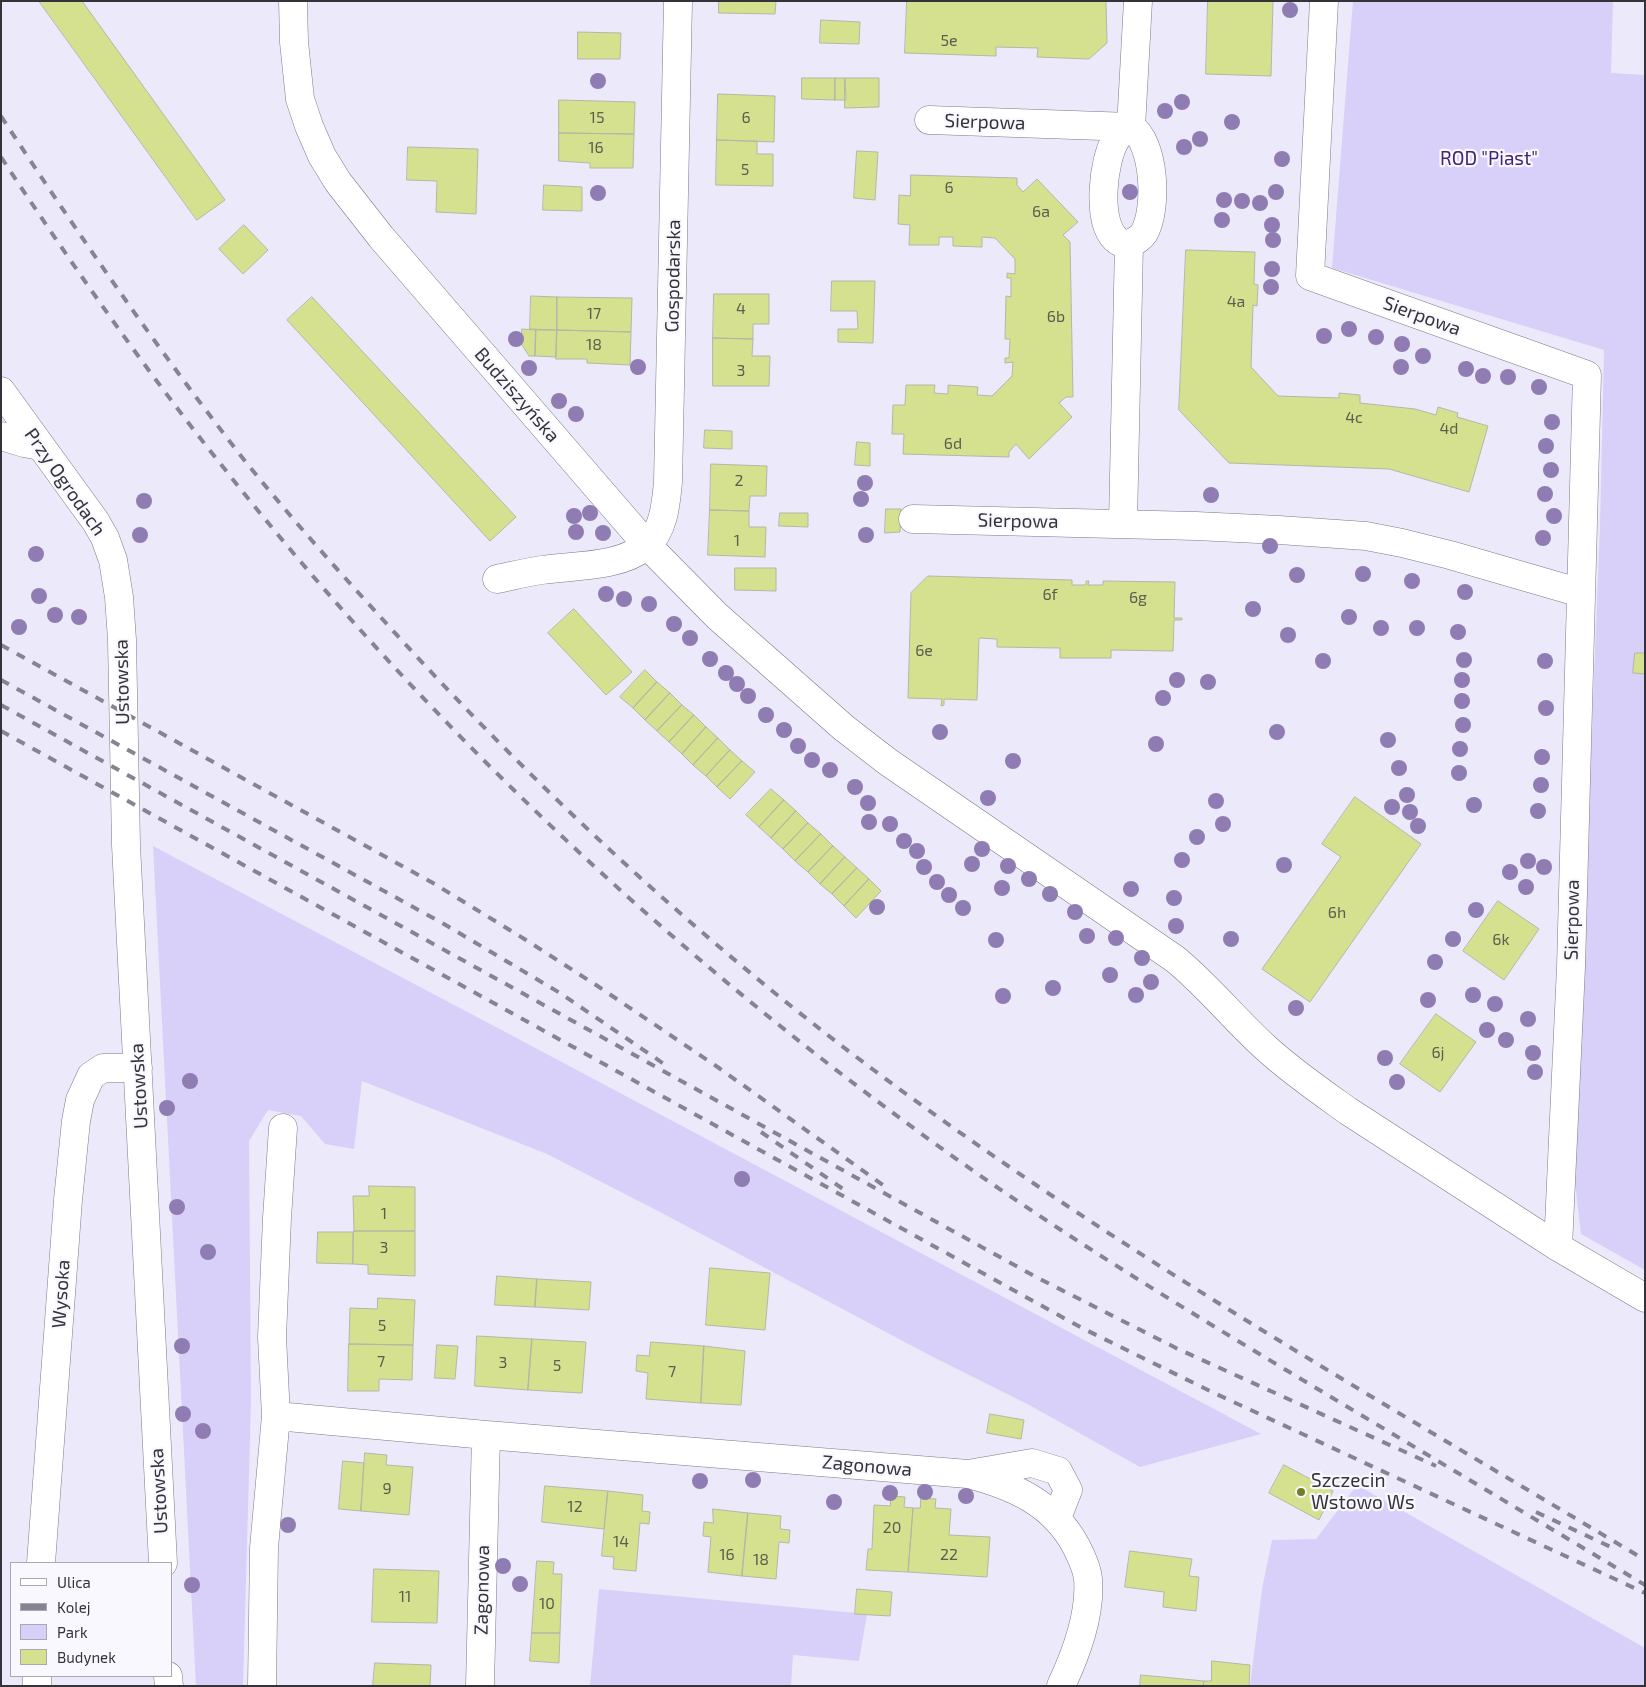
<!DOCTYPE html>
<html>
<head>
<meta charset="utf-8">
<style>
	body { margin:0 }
	#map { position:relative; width:1646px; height:1687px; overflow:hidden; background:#ece9fa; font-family:"Exo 2",sans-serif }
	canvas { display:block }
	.frame { position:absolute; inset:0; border:2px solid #34333a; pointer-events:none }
	.legend { position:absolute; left:10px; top:1562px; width:162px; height:115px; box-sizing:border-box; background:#f9f8ff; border:1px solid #aaa9b0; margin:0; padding:6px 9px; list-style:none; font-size:15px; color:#34333a }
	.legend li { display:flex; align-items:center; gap:10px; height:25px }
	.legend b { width:25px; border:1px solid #aaa9b0 }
</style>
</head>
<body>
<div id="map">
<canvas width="1646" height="1687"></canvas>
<div class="frame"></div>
<ul class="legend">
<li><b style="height:6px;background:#fff"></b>Ulica</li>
<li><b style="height:6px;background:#868490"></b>Kolej</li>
<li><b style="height:14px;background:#d8d0f9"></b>Park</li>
<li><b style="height:14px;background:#d5e18e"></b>Budynek</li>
</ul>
</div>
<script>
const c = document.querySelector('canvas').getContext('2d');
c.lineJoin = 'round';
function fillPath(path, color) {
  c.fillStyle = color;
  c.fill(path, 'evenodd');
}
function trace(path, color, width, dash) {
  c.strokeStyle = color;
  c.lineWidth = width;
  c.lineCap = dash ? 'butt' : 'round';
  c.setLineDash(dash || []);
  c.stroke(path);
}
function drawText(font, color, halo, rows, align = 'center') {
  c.font = font + ' "Exo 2",sans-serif';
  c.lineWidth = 4.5;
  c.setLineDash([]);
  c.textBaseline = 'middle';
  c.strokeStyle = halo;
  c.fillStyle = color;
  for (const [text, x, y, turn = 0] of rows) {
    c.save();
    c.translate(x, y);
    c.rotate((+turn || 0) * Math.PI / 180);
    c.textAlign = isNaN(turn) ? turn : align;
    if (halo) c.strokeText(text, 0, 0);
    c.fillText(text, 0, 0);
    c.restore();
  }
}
fillPath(new Path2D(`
	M1353 1H1613L1611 73 1645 75V1270L1581 1234 1574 1175 1600 527 1604 350 1332 268Z
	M153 846 511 1035 1261 1434 1140 1467 1031 1406 933 1357 658 1211 547 1154 362 1081 354 1149 325 1144 301 1116 268 1110 249 1141 251 1402 243 1686H196Z
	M1357 1485 1645 1648V1686H1250L1262 1589 1272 1540 1316 1539Z
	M599 1589 867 1614 859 1661 793 1655 791 1686H590Z`), '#d8d0f9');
const building = new Path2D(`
	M39 1H82L225 200 197 220Z
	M719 1H776L775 14 719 13Z
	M907 1H1106L1107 43 1089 59 1037 57 1038 48 996 47V56L905 53Z
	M1208 1H1273L1271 76 1206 74Z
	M821 20 860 22 859 44 820 43Z
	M578 32 621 33 620 59H578Z
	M802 78H835V100L802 99Z
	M835 78H845L846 100H835Z
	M845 78H879V107L845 108Z
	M718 94 775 96 774 142 717 140Z
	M559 100 635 102 634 134 559 133Z
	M559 133 634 134 633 168H590V163L559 161Z
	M717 140 757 141V154H773V186L716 185Z
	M408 147 478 149 476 214 436 212 437 181 407 180Z
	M857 151 878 152 875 200 854 198Z
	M911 175 1017 178V185L1023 192 1037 179 1078 222 1063 235 1070 242 1073 397H1066L1059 403 1072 417 1029 459 1016 444 1009 452V457L903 454 904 434H892L893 405H905L906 385H935L934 393 948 394V385L978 387 977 395 992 396 1012 376 1013 362 1005 363V358H1009L1010 339H1005L1006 296 1011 297V278H1007V273L1015 274V259L995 238 982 237V247L953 246V237H939V245H909L910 225 898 224 899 195 910 196Z
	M544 185 582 187V211L543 210Z
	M244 225 268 250 243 274 219 249Z
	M1186 250 1255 252 1254 284 1258 285 1257 306 1253 305 1251 367 1278 396 1339 398V393L1360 395V403L1415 409 1436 415 1438 407 1458 413 1457 417 1488 426 1469 492 1389 469 1229 463 1179 410Z
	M832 281H875L873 343 838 342V329H858L857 311H831Z
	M714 294H769V324H753V339L713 338Z
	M531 296 557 297V330L530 329Z
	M312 297 516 517 490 541 287 320Z
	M557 297 632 298 631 332 557 330Z
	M522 329 536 330 535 356H529L522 345Z
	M536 330H557L556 357 535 356Z
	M557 330 631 332 630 365 587 363V359H556Z
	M713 338 753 339 752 356H770L769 386H713Z
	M705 430 732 431V449L704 448Z
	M857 442 870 443V466L855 465Z
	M711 464 767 466 766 496H750L749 511 710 510Z
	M886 509H901L900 532 885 533Z
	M710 510 749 511V527H766L765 557 708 555Z
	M780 513H808V527L779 526Z
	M735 568H776V591L735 590Z
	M928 576 1072 580V585H1086V581H1089L1088 585H1103V581L1175 582 1174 618H1182V620H1174L1173 651 1111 650V658H1060V648L997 647V639L979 638 977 700 944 699V705L941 706 942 699 908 698 911 593Z
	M574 609 632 672 606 695 548 633Z
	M1635 653H1645V674L1633 673Z
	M645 670 657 682 633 708 620 697Z
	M657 682 670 693 645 720 633 708Z
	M670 693 682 705 657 731 645 720Z
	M682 705 694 715 669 742 657 731Z
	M694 715 706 727 682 754 669 742Z
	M706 727 718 738 693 765 682 754Z
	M718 738 730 750 706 776 693 765Z
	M730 750 742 761 717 787 706 776Z
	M742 761 755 772 730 799 717 787Z
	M771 789 784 800 759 827 746 815Z
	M1355 797 1421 844 1310 1002 1262 969 1341 857 1322 844Z
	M784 800 796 811 771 838 759 827Z
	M796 811 808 823 783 849 771 838Z
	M808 823 821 834 795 861 783 849Z
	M821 834 833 846 808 872 795 861Z
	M833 846 845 857 820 884 808 872Z
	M845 857 857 868 832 894 820 884Z
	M857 868 869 879 844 906 832 894Z
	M869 879 881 891 856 918 844 906Z
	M1498 901 1539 929 1504 980 1463 951Z
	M1436 1014 1476 1042 1440 1092 1400 1064Z
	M369 1186 415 1187V1231H354L353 1196H369Z
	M354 1231H415V1276L368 1274V1265L353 1264Z
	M318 1232H353V1264L317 1263Z
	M710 1268 770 1273 765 1330 706 1325Z
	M497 1276 537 1279 535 1307 495 1305Z
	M537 1279 591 1282 589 1310 535 1307Z
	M378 1298 415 1300 413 1345 349 1344 350 1308 377 1309Z
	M477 1336 532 1339 528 1390 475 1386Z
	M532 1339 586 1342 582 1393 528 1390Z
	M651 1342 704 1346 701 1403 646 1399 648 1373 636 1371 637 1355 649 1356Z
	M349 1344 413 1345 412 1380 379 1379V1391H348Z
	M437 1345 458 1346 455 1379 435 1378Z
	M704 1346 745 1351 741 1405 701 1403Z
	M990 1414 1024 1420 1021 1439 987 1433Z
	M365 1453 387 1455 386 1465 413 1467 409 1515 361 1511Z
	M343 1461 364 1463 361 1511 339 1509Z
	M1284 1465 1333 1491 1319 1520 1269 1493Z
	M545 1486 608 1491 604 1529 542 1522Z
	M608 1491 643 1495 642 1511 650 1512 649 1524 640 1523 636 1571 613 1569 614 1557 602 1556Z
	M891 1496 905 1497 904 1507 913 1508 908 1572 866 1570 868 1549H872L874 1505 890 1506Z
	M921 1498 936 1499 935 1508 951 1509 949 1535 990 1537 987 1577 908 1572 913 1508H920Z
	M713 1509 748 1513 742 1576 708 1572 711 1537 703 1536 704 1522 713 1523Z
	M748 1513 781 1516 780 1529 790 1530 789 1543 779 1542 776 1579 742 1576Z
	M1130 1551 1192 1559 1189 1576 1199 1577 1196 1611 1163 1607 1164 1592 1125 1587Z
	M537 1561 554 1562 553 1574H562L560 1633H532Z
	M374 1569 439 1571 437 1623 372 1622Z
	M857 1589 892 1592 890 1616 855 1614Z
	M532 1633H560L559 1663 530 1661Z
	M1212 1661 1250 1665 1249 1686H1203L1204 1681H1211Z
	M375 1663 431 1665 430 1686H373Z
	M1141 1675 1204 1681 1203 1686H1140Z`);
fillPath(building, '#d5e18e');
trace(building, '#b4b7a7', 1);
const minor = new Path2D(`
	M293 1 294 42 300 99 309 126 322 156 338 182 381 237 647 545 717 616 844 728 888 762 1175 959C1208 986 1234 1019 1266 1048 1291 1071 1320 1091 1348 1111L1558 1247 1645 1298
	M1324 1 1310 276 1587 375 1571 967 1558 1247
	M929 120 1131 127C1155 142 1158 209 1144 233 1140 239 1135 241 1129 244 1125 243 1120 243 1118 241 1095 225 1103 159 1116 139 1120 133 1125 130 1131 127
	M1131 127 1138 1
	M1 391 96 522 105 538 113 560 119 597 122 640 126 845 163 1563
	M1 436 24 443 41 446
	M913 519 1196 526 1279 530 1366 536 1402 543 1450 555 1581 593
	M1123 523 1129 244
	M497 579C512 576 527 572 542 570 576 565 618 568 646 546 664 531 666 503 668 482L678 1
	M276 1416 486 1435 968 1474C1014 1486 1053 1503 1076 1546 1081 1556 1087 1568 1088 1579 1091 1615 1076 1654 1061 1686
	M974 1473 1032 1463 1058 1471 1068 1490 1057 1518
	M41 1563 68 1200 76 1121 80 1100 91 1076 103 1068H138
	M168 1676 169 1686
	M37 1686V1676
	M262 1686 264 1548 276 1416 272 1337 277 1218 283 1128
	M480 1686 486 1435`);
trace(minor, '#7c7988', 29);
trace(minor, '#fff', 28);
trace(new Path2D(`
	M1 116C78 234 158 350 245 461 287 513 331 563 376 612 527 780 694 936 875 1071 1119 1253 1384 1403 1645 1560
	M1 157C72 265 146 371 227 472 421 717 652 936 904 1121 1040 1222 1186 1310 1331 1397 1436 1460 1540 1522 1645 1585
	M1 645 433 883 526 940 596 985 719 1068 883 1185
	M1 680 444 924 560 993 667 1066
	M1 705 1036 1277 1178 1349 1436 1466
	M1 731 1082 1328 1212 1392 1645 1593
	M761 1132 843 1189
	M1536 1512 1615 1549`), '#868490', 4, [9, 9]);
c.fillStyle = '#8e7cb2';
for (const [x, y] of [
	[1290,10],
	[598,81],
	[1182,102],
	[1165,111],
	[1232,122],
	[1200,139],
	[1184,147],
	[1282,159],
	[1130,192],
	[1276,192],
	[598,193],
	[1224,200],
	[1242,201],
	[1260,203],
	[1222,220],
	[1272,225],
	[1273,240],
	[1272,269],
	[1271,287],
	[1349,329],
	[1324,336],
	[1376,337],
	[516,339],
	[1402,344],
	[1423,356],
	[638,367],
	[1401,367],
	[529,368],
	[1466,369],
	[1483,376],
	[1508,377],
	[1539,387],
	[559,401],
	[576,414],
	[1552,422],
	[1546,446],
	[1551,470],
	[865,483],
	[1545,494],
	[1211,495],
	[861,499],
	[144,501],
	[590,513],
	[574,516],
	[1554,516],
	[576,532],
	[603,533],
	[140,535],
	[866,535],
	[1543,538],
	[1270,546],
	[36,554],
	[1363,574],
	[1297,575],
	[1412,581],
	[1465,592],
	[606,594],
	[39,596],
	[624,599],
	[649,604],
	[1253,609],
	[55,615],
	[79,617],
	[1349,617],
	[674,624],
	[19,627],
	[1381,628],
	[1417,628],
	[1458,632],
	[1288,635],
	[690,638],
	[710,659],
	[1464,660],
	[1323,661],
	[1545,661],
	[726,673],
	[1177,680],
	[1462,680],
	[1208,682],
	[737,684],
	[748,696],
	[1163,698],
	[1462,701],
	[1546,708],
	[766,715],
	[1463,725],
	[784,730],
	[940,732],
	[1277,732],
	[1388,740],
	[1156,744],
	[798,746],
	[1460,749],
	[1542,757],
	[812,760],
	[1013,761],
	[1399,768],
	[830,770],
	[1459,773],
	[1541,785],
	[855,787],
	[1407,795],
	[988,798],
	[1216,801],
	[868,803],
	[1474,805],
	[1392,807],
	[1538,811],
	[1410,812],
	[869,822],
	[890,824],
	[1223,824],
	[1418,826],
	[1197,837],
	[904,841],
	[982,849],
	[917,851],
	[1182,860],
	[1528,861],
	[972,864],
	[1284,865],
	[1008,866],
	[924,867],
	[1544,867],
	[1510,872],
	[1029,879],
	[937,882],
	[1526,887],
	[1002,888],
	[1131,889],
	[1050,894],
	[949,895],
	[1174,898],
	[877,907],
	[963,908],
	[1476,910],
	[1075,912],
	[1176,926],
	[1087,936],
	[1116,938],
	[1231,939],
	[1453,939],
	[996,940],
	[1142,958],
	[1435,962],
	[1110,975],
	[1151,982],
	[1053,988],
	[1136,995],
	[1473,995],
	[1003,996],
	[1428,1000],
	[1495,1004],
	[1296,1008],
	[1528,1019],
	[1487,1030],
	[1506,1040],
	[1533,1053],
	[1385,1058],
	[1535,1072],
	[190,1081],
	[1397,1082],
	[167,1108],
	[742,1179],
	[177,1207],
	[208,1252],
	[182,1346],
	[183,1414],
	[203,1431],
	[753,1480],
	[700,1481],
	[925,1492],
	[890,1493],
	[966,1496],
	[834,1502],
	[288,1525],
	[503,1566],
	[520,1584],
	[192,1585]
]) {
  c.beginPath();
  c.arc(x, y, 8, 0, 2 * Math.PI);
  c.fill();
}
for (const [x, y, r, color] of [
	[1301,1492,5,"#747d28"]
]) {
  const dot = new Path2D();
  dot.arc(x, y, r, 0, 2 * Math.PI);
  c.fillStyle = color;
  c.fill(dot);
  trace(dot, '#f9f8ff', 2);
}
drawText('16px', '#5c5e4f', null, [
	["5e",949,41],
	["15",597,118],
	["6",746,118],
	["16",596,148],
	["5",745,170],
	["6",949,188],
	["6a",1041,212],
	["4a",1236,302],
	["4",741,309],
	["17",594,314],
	["6b",1056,317],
	["18",594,345],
	["3",741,371],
	["4c",1354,418],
	["4d",1449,429],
	["6d",953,444],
	["2",739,481],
	["1",737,541],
	["6f",1050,595],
	["6g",1138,598],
	["6e",924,651],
	["6h",1337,913],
	["6k",1501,940],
	["6j",1438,1053],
	["1",384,1214],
	["3",384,1248],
	["5",382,1326],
	["7",381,1362],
	["3",503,1363],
	["5",557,1366],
	["7",672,1372],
	["9",387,1489],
	["12",575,1507],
	["20",892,1528],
	["14",621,1542],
	["16",727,1555],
	["22",949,1555],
	["18",761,1560],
	["11",405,1597],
	["10",547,1604]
]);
drawText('19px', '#34333a', '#f9f8ff', [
	["Sierpowa",985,122,2],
	["Gospodarska",673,276,-89],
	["Sierpowa",1422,316,20],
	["Budziszyńska",517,395,49],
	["Przy Ogrodach",65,482,55],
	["Sierpowa",1018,521,1],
	["Ustowska",122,682,-91],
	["Sierpowa",1572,920,-89],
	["Ustowska",139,1086,-93],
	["Wysoka",61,1294,-86],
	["Zagonowa",867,1466,5],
	["Ustowska",159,1491,-93],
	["Zagonowa",482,1590,-89]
]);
drawText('19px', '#412378', '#f9f8ff', [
	["ROD \"Piast\"",1489,159]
]);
drawText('19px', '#34333a', '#f9f8ff', [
	["Szczecin",1311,1481],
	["Wstowo Ws",1311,1503]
], 'left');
</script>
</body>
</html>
